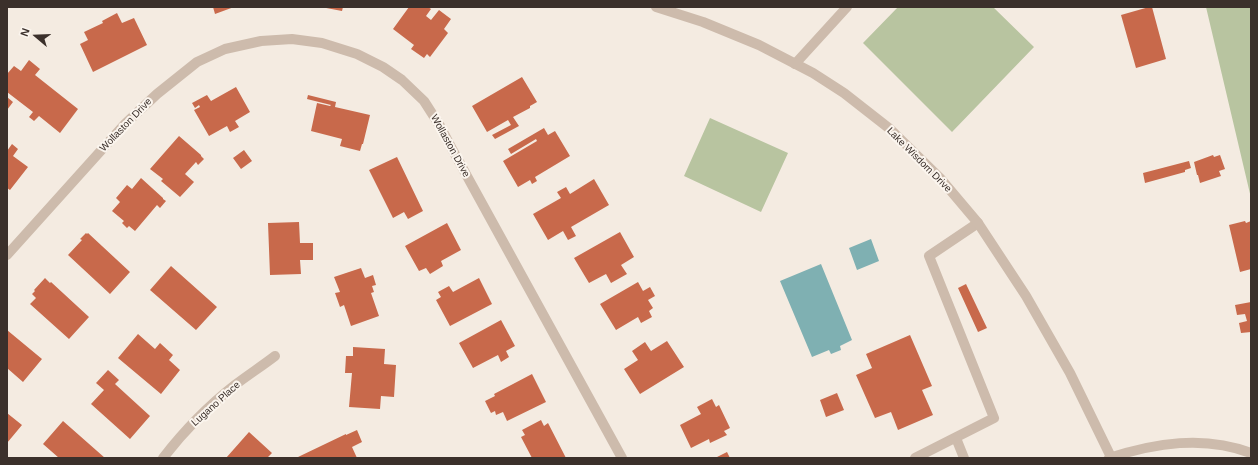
<!DOCTYPE html>
<html>
<head>
<meta charset="utf-8">
<style>
	body { margin:0 }
	#map { position:relative; width:1258px; height:465px; overflow:hidden; background:#f4ebe1; font-family:Arial,sans-serif }
	canvas { display:block }
	.frame { position:absolute; inset:0; border:8px solid #3b302b; pointer-events:none }
	.north { position:absolute; left:16px; top:16px; width:40px; height:40px; -webkit-text-stroke:3px #fbf5ee; paint-order:stroke; rotate:289deg; font-size:11px; font-weight:700; line-height:16px; text-align:center; color:#3b302b }
	.north::after { content:''; display:block; margin:auto; width:14px; height:18px; background:#3b302b; clip-path:polygon(50% 0,100% 100%,50% 72%,0 100%) }
</style>
</head>
<body>
<div id="map">
<canvas width="1258" height="465"></canvas>
<div class="frame"></div>
<div class="north">N</div>
</div>
<script>
const c = document.querySelector('canvas').getContext('2d');
c.lineJoin = 'round';
function fillPath(path, color) {
  c.fillStyle = color;
  c.fill(path, 'evenodd');
}
function trace(path, color, width, dash) {
  c.strokeStyle = color;
  c.lineWidth = width;
  c.lineCap = dash ? 'butt' : 'round';
  c.setLineDash(dash || []);
  c.stroke(path);
}
function drawText(font, color, halo, rows, align = 'center') {
  c.font = font + ' Arial,sans-serif';
  c.lineWidth = 4;
  c.setLineDash([]);
  c.textBaseline = 'middle';
  c.strokeStyle = halo;
  c.fillStyle = color;
  for (const [text, x, y, turn = 0] of rows) {
    c.save();
    c.translate(x, y);
    c.rotate((+turn || 0) * Math.PI / 180);
    c.textAlign = isNaN(turn) ? turn : align;
    if (halo) c.strokeText(text, 0, 0);
    c.fillText(text, 0, 0);
    c.restore();
  }
}
fillPath(new Path2D(`
	M898 7H993L1034 47 952 132 863 43Z
	M1206 7H1251V198Z
	M710 118 788 153 761 212 684 176Z`), '#b8c4a0');
fillPath(new Path2D(`
	M871 239 879 261 857 270 849 248Z
	M821 264 852 340 840 346 841 350 831 354 829 350 812 357 780 281Z`), '#7fb0b2');
fillPath(new Path2D(`
	M213 7H234L215 14Z
	M321 7H343L342 11Z
	M409 7H428L431 9 426 16 431 20 439 10 451 19 444 29 448 33 430 57 427 54 424 58 411 49 414 45 393 29Z
	M1149 7H1152L1166 59 1136 68 1121 15Z
	M117 13 122 23 134 18 147 45 93 72 80 44 88 40 84 32 103 23 102 21Z
	M29 60 40 69 35 75 78 109 60 133 39 116 34 121 29 117 33 112 7 92 8 87 7 86V74L14 66 21 71Z
	M522 77 537 102 530 106V108L513 117 519 126 495 139 492 135 511 125 508 120 487 132 472 106Z
	M236 87 250 112 235 121 239 127 230 132 227 126 209 136 194 110 200 107 199 105 195 108 192 103 207 95 211 101Z
	M308 95 336 102 335 107 370 115 363 144H362L360 151 340 146 342 139 311 131 317 103 330 106 331 105 307 99Z
	M7 97 13 102 7 110Z
	M544 128 548 135 555 131 570 156 535 177 537 181 532 184 530 180 518 187 503 161 537 141 536 139 511 154 508 149Z
	M179 136 201 155V156L204 159 198 165 196 162 185 174 194 182 180 197 161 181 163 179 150 169Z
	M12 144 18 149 13 156 28 167 10 190 7 188V151Z
	M244 150 252 161 241 169 233 158Z
	M1213 155 1214 157 1220 155 1225 169 1219 171 1221 176 1200 183 1198 175H1197L1194 162Z
	M397 157 423 211 408 219 404 212 393 218 369 170Z
	M1189 161 1191 168 1185 170V172L1145 183 1143 173Z
	M141 178 163 198V199L166 201 160 208 157 205 135 231 129 226 127 228 122 223 124 221 112 211 120 202 116 198 127 185 132 189Z
	M594 179 609 205 571 227 576 236 568 240 563 231 548 240 533 214 561 198 557 192 566 187 570 194Z
	M1245 221 1246 223 1251 221V269L1240 272 1229 225Z
	M299 222 300 243H313V260H300L301 274 270 275 268 223Z
	M447 223 461 250 441 261 443 266 430 274 426 268 419 271 405 246Z
	M620 232 634 257 621 265 627 274 611 283 606 274 589 283 574 258Z
	M86 233 87 234 88 233 130 272 110 294 68 255 82 240 80 239Z
	M171 266 217 307 196 330 150 290Z
	M361 268 365 278 373 275 376 285 372 286 374 292 371 293 379 316 351 326 344 305 340 307 335 293 340 292 334 277Z
	M45 278 50 283 51 282 89 317 69 339 30 304 36 298 32 294 35 291 34 290Z
	M479 278 492 304 450 326 436 300 441 297 438 292 449 286 453 292Z
	M638 282 643 291 650 287 655 296 648 300 653 308 649 311 652 317 641 323 638 317 616 330 600 304Z
	M966 284 987 328 978 332 958 288Z
	M1251 302V332L1241 333 1239 323 1247 321 1245 314 1237 315 1235 305Z
	M501 320 515 346 506 351 509 357 501 362 498 355 473 368 459 343Z
	M7 330 42 359 23 382 7 368Z
	M138 334 155 349 160 343 173 355 169 360 180 370 161 394 118 358Z
	M910 335 932 386 922 390 933 415 898 430 891 412 875 418 856 375 872 368 866 354Z
	M667 341 684 367 640 394 624 369 638 360 632 351 645 342 651 351Z
	M353 347 385 349 384 364 396 365 394 397 381 396 380 409 349 407 352 373H345L346 356H353Z
	M108 370 119 380 115 384 150 416 130 439 91 404 104 390 96 383Z
	M532 374 546 402 507 421 503 412 496 415 495 411 491 413 485 401 495 396 494 394Z
	M837 393 844 410 826 417 820 400Z
	M712 399 716 407 719 405 730 428 724 431 727 435 710 443 709 439 691 448 680 425 701 414 697 407Z
	M7 413 22 425 7 443Z
	M541 420 544 426 548 423 566 458H532L521 437 525 435 522 430Z
	M63 421 105 458H59L43 444Z
	M357 430 362 442 352 447 357 458H299L298 457 346 434V435Z
	M249 432 272 453 267 458H226Z
	M727 452 730 458H715Z`), '#c8694b');
trace(new Path2D(`
	M795 64 847 7
	M956 438 964 458
	M915 458 994 418 929 256 978 223`), '#cdbbac', 10);
trace(new Path2D(`
	M656 7 703 22 759 45 813 73 844 93 890 129 940 178 978 223 1026 296 1070 373 1111 457
	M7 255 124 125 157 94 197 62 225 49 261 41 292 39 322 43 357 54 383 67 402 80 424 101 440 126 451 147 622 458
	M163 458C184 431 208 406 235 385 248 375 262 366 275 356
	M1109 458C1155 443 1204 435 1251 453`), '#cdbbac', 10);
drawText('10px', '#3b302b', '#fbf5ee', [
	["Wollaston Drive",126,125,-46],
	["Wollaston Drive",450,146,61],
	["Lake Wisdom Drive",919,160,45],
	["Lugano Place",216,404,-42]
]);
</script>
</body>
</html>
